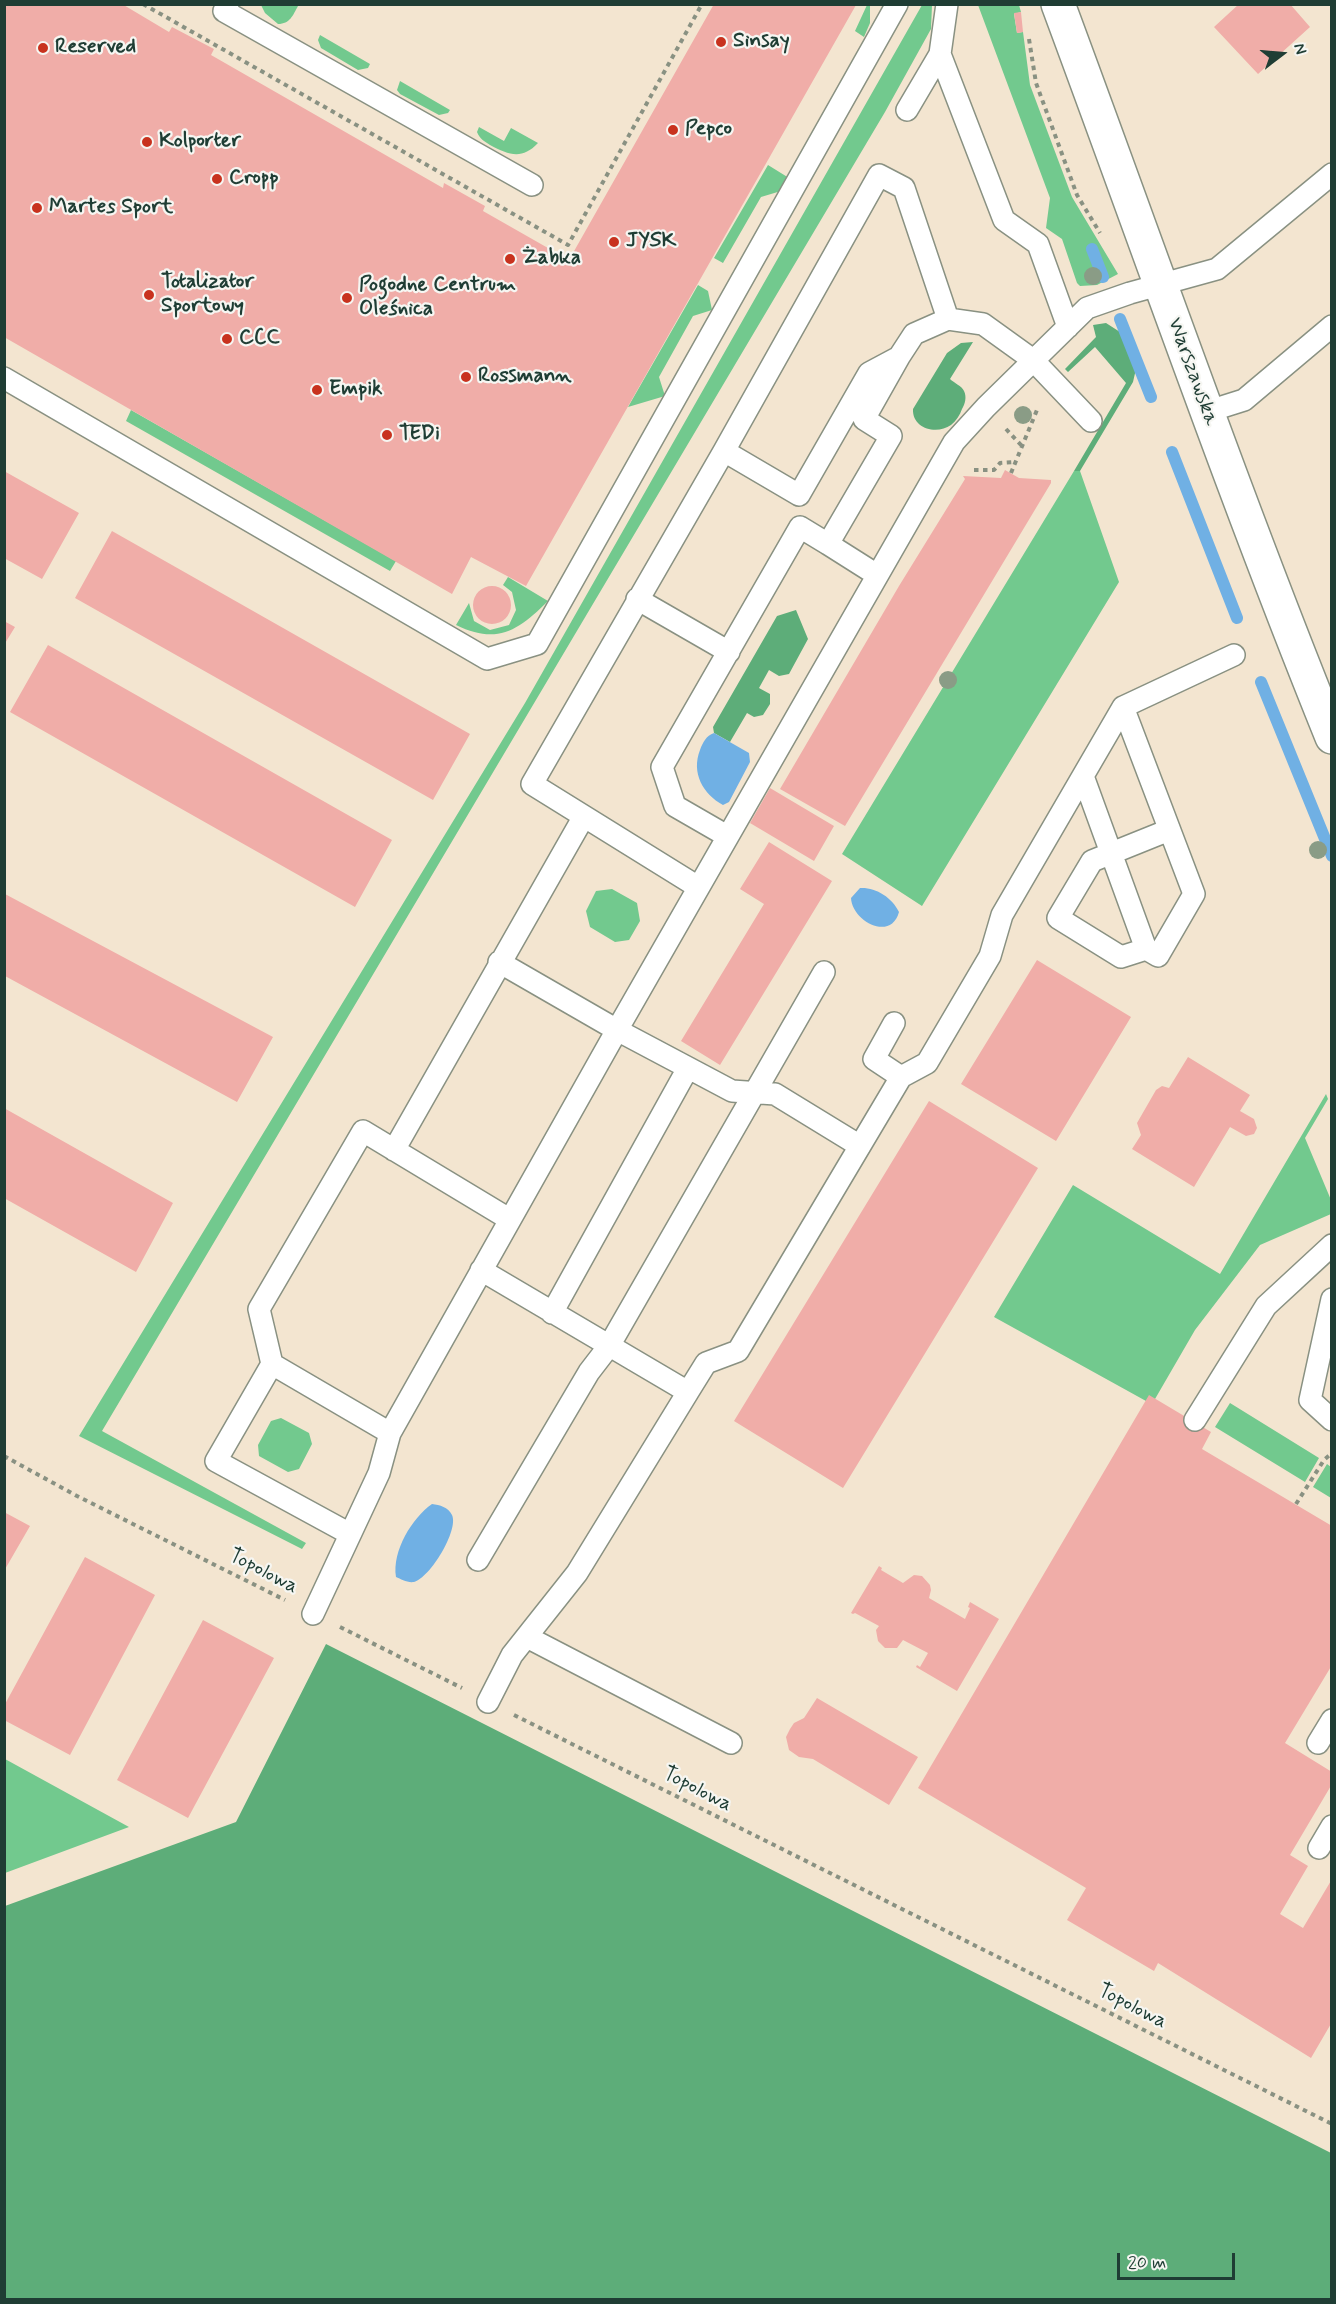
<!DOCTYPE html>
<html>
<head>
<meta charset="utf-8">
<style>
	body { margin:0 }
	#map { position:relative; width:1336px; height:2304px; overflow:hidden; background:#f3e5d0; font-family:Mynerve,sans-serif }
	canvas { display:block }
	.frame { position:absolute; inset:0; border:6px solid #1f3d34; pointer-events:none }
	.north { position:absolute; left:1252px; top:24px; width:60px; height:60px; -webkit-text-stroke:4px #f6f6f2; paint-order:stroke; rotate:74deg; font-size:16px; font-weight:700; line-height:24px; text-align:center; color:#1f3d34 }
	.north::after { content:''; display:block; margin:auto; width:21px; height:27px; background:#1f3d34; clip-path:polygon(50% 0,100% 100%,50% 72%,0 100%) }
	.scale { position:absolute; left:1117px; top:2253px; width:118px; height:27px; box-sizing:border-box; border:3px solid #1f3d34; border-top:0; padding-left:8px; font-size:18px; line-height:21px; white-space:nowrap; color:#1f3d34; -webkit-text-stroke:4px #f6f6f2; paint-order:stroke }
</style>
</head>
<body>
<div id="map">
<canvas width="1336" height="2304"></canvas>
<div class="frame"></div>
<div class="north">N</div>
<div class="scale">20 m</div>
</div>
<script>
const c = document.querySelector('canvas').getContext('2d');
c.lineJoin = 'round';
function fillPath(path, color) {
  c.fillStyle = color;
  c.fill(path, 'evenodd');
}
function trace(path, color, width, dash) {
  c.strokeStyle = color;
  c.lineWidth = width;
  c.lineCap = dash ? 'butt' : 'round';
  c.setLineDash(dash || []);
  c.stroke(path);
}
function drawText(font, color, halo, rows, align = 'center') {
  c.font = font + ' Mynerve,sans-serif';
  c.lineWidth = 4.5;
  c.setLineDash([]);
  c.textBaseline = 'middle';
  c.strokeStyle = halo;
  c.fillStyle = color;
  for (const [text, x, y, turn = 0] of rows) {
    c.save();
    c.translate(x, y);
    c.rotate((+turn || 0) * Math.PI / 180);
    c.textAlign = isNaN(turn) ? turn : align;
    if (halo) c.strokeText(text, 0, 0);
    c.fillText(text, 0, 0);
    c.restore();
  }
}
fillPath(new Path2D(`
	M295 4 298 6C293 15 290 24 278 24L265 13 261 5Z
	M867 5H870V23L864 37 855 31Z
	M922 5H932L931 29 885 112 102 1431 306 1543 302 1549 79 1436 525 703Z
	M978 5H1019L1021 12 1014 14 1017 33 1023 32 1030 85 1072 197 1118 274 1097 285 1080 286 1077 283 1062 239 1046 228 1050 198Z
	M320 35 370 64 368 68 358 70 321 48 318 40Z
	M400 81 450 110 448 113 439 115 400 94 397 90Z
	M479 127 504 141 511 128 538 143C522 160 509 155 490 145 484 141 480 139 477 132Z
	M768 165 789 178 781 191 761 197 723 263 714 258Z
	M698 285 708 291 712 310 693 316 659 377 665 396 628 407Z
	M131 410 396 561 390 571 126 421Z
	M1074 471H1080L1119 582 922 906 842 854Z
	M508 577 548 601C518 631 497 645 456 625L469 603 474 621 490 630 509 625 516 610 512 592 503 585Z
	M612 889 637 903 640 921 629 940 615 942 590 927 586 911 596 891Z
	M1326 1094 1328 1099 1305 1138 1331 1200V1214L1260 1245 1195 1330 1155 1399 1146 1401 994 1317 1073 1185 1220 1274Z
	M1230 1403 1319 1458 1305 1482 1215 1427Z
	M281 1418 309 1433 312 1444 299 1469 288 1472 259 1456 258 1445 271 1421Z
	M1327 1464 1331 1467V1498L1313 1487Z
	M5 1759 129 1827 5 1873Z`), '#72c98e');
fillPath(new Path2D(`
	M1106 323 1120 332 1136 369 1133 382 1080 471H1074L1126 383 1095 347 1068 372 1065 369 1096 337 1093 325Z
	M973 342 950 379C954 383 962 386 964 391 967 397 965 404 962 409 960 415 956 421 951 425 937 435 912 429 913 409L947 353 961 343Z
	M796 610 808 639 789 674 779 676 769 670 759 688 770 694V704L763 715 754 717 747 713 730 742 714 733 713 727 777 616Z
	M326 1644 1331 2153V2299H5V1906L236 1822Z`), '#5dad79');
fillPath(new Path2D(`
	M714 733 749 753 750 762 729 802 723 805C703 794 691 773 700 750 703 742 706 736 714 733Z
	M860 888C875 887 892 897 899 912 891 942 852 921 851 898Z
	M432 1504C440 1505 448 1507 452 1515 459 1530 430 1578 414 1582 407 1583 401 1579 396 1577 392 1551 412 1518 432 1504Z`), '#70b0e4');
trace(new Path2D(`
	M1092 249 1103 277
	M1120 319 1151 397
	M1172 452 1237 618
	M1261 682 1332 856`), '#70b0e4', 12);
fillPath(new Path2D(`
	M4 4H122L169 32 172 27 214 49 211 55 443 188 444 183 485 206 483 211 569 260 714 4 856 5 526 586 471 557 452 594 4 337Z
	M1239 4H1290L1310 27 1258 74 1214 27Z
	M1021 12 1023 32 1017 33 1014 13Z
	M1005 470 1019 478 1051 480V483L845 826 780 789 899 586 965 479 963 476 1001 478Z
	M4 471 79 513 42 579 4 558Z
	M112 531 470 734 433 800 75 598Z
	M473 605a19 19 0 1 1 38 0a19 19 0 1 1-38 0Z
	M4 621 15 627 4 645Z
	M48 645 392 840 355 907 10 712Z
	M770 788 834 826 814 861 750 823Z
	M769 842 832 881 720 1065 681 1041 764 904 740 889Z
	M5 894 273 1037 237 1102 5 976Z
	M1037 960 1131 1017 1056 1141 961 1084Z
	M1188 1057 1250 1095 1240 1111 1254 1119 1257 1128 1254 1134 1246 1136 1230 1127 1194 1187 1132 1149 1141 1135 1137 1123 1156 1090 1162 1086 1169 1088Z
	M929 1101 1038 1168 843 1488 734 1421Z
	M4 1108 173 1203 136 1272 4 1198Z
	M1149 1395 1211 1432 1202 1449 1332 1526V1665L1285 1743 1332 1772V1784L1290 1855 1308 1866 1280 1914 1303 1928 1332 1879V2022L1311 2058 1158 1963 1154 1971 1067 1920 1086 1888 918 1788Z
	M4 1512 30 1526 4 1571Z
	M85 1557 155 1595 70 1755 4 1720V1706Z
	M879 1566 882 1568 881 1570 903 1583 914 1575 922 1576 930 1585 931 1590 929 1598 965 1619 970 1608 968 1607 970 1602 999 1619 957 1691 916 1667 917 1665 920 1667 928 1653 903 1640 897 1648H885L878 1641 876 1630 879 1626 855 1613 853 1614 851 1613Z
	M203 1620 274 1658 188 1818 117 1780Z
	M817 1698 918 1757 889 1805 813 1759 799 1757 789 1750 786 1737 790 1729 794 1723 804 1718Z`), '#f0ada8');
const service = new Path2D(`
	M228 4 224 11 532 185
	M940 54 947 4
	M907 110 940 54 1004 220 1038 244 1068 327
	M948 319 983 324 1033 360 1091 421
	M4 378 487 659 537 644 897 4
	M1206 412 1244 400 1332 326
	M877 575 828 544 891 436 864 419 899 357
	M637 599 729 652
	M1083 776 1146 949 1158 956 1194 894 1123 707
	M727 836 675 806 662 767 800 527 828 544
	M698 887 532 784 724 451 879 175 904 188 948 319 914 334 899 357 869 373 799 495 724 451
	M1146 949 1121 957 1058 918 1092 861 1169 830
	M499 962 617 1030 732 1091 775 1094 860 1146
	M894 1023 874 1059 901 1077
	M394 1150 583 818
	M481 1270 688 1392 577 1573 512 1655 488 1702
	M1332 1299 1310 1400 1332 1420
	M552 1313 688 1068
	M272 1364 259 1309 363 1131 509 1219
	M688 1392 706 1363 738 1351 901 1077 927 1063 990 956 1002 915 1123 707 1234 655
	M1195 1420 1266 1306 1332 1245
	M350 1534 216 1461 272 1364 390 1433
	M478 1560 589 1372 609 1346 824 972
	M313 1614 379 1473 390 1433 617 1030 954 442 986 407 1087 308 1130 293 1217 269 1332 174
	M527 1637 731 1743
	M1318 1743 1332 1720
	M1319 1848 1332 1826`);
const secondary = new Path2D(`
	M1058 4C1149 249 1234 495 1332 737`);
trace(service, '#899182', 24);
trace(secondary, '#899182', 36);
trace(new Path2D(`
	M143 4 568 245 702 4
	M1029 39 1036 83 1077 195 1100 233
	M1006 429 1021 445
	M974 470H994L1000 463 1015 462
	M1011 473 1037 410
	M4 1456 77 1496 285 1600
	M1296 1504 1324 1460 1332 1453
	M340 1627 462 1688
	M514 1715 1332 2124`), '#899182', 4, [4.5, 4.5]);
trace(service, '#fff', 21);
trace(secondary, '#fff', 33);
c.fillStyle = '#8a9c86';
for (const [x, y] of [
	[1093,276],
	[1023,415],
	[948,680],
	[1318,850]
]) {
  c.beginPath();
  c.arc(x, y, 9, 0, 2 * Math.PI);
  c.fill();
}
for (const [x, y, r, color] of [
	[721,42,6,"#c8321e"],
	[43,48,6,"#c8321e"],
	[673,130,6,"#c8321e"],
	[147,142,6,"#c8321e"],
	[217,179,6,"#c8321e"],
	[37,208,6,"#c8321e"],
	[614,242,6,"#c8321e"],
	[510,259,6,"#c8321e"],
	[149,295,6,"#c8321e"],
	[347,298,6,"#c8321e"],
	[227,339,6,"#c8321e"],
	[466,377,6,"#c8321e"],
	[317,390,6,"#c8321e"],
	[387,435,6,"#c8321e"]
]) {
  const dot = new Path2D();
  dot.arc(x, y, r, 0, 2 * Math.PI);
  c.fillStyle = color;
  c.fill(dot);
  trace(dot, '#f6f6f2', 2);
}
drawText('bold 21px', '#1f3d34', '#f6f6f2', [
	["Sinsay",733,42],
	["Reserved",55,48],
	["Pepco",685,130],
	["Kolporter",159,142],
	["Cropp",229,179],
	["Martes Sport",49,208],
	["JYSK",626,242],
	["Żabka",522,259],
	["Totalizator",161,283],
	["Sportowy",161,307],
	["Pogodne Centrum",359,286],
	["Oleśnica",359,310],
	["CCC",239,339],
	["Rossmann",478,377],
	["Empik",329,390],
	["TEDi",399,435]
], 'left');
drawText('21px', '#1f3d34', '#f6f6f2', [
	["Warszawska",1192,372,70],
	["Topolowa",263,1572,27],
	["Topolowa",697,1790,27],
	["Topolowa",1132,2007,27]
]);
</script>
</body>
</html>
